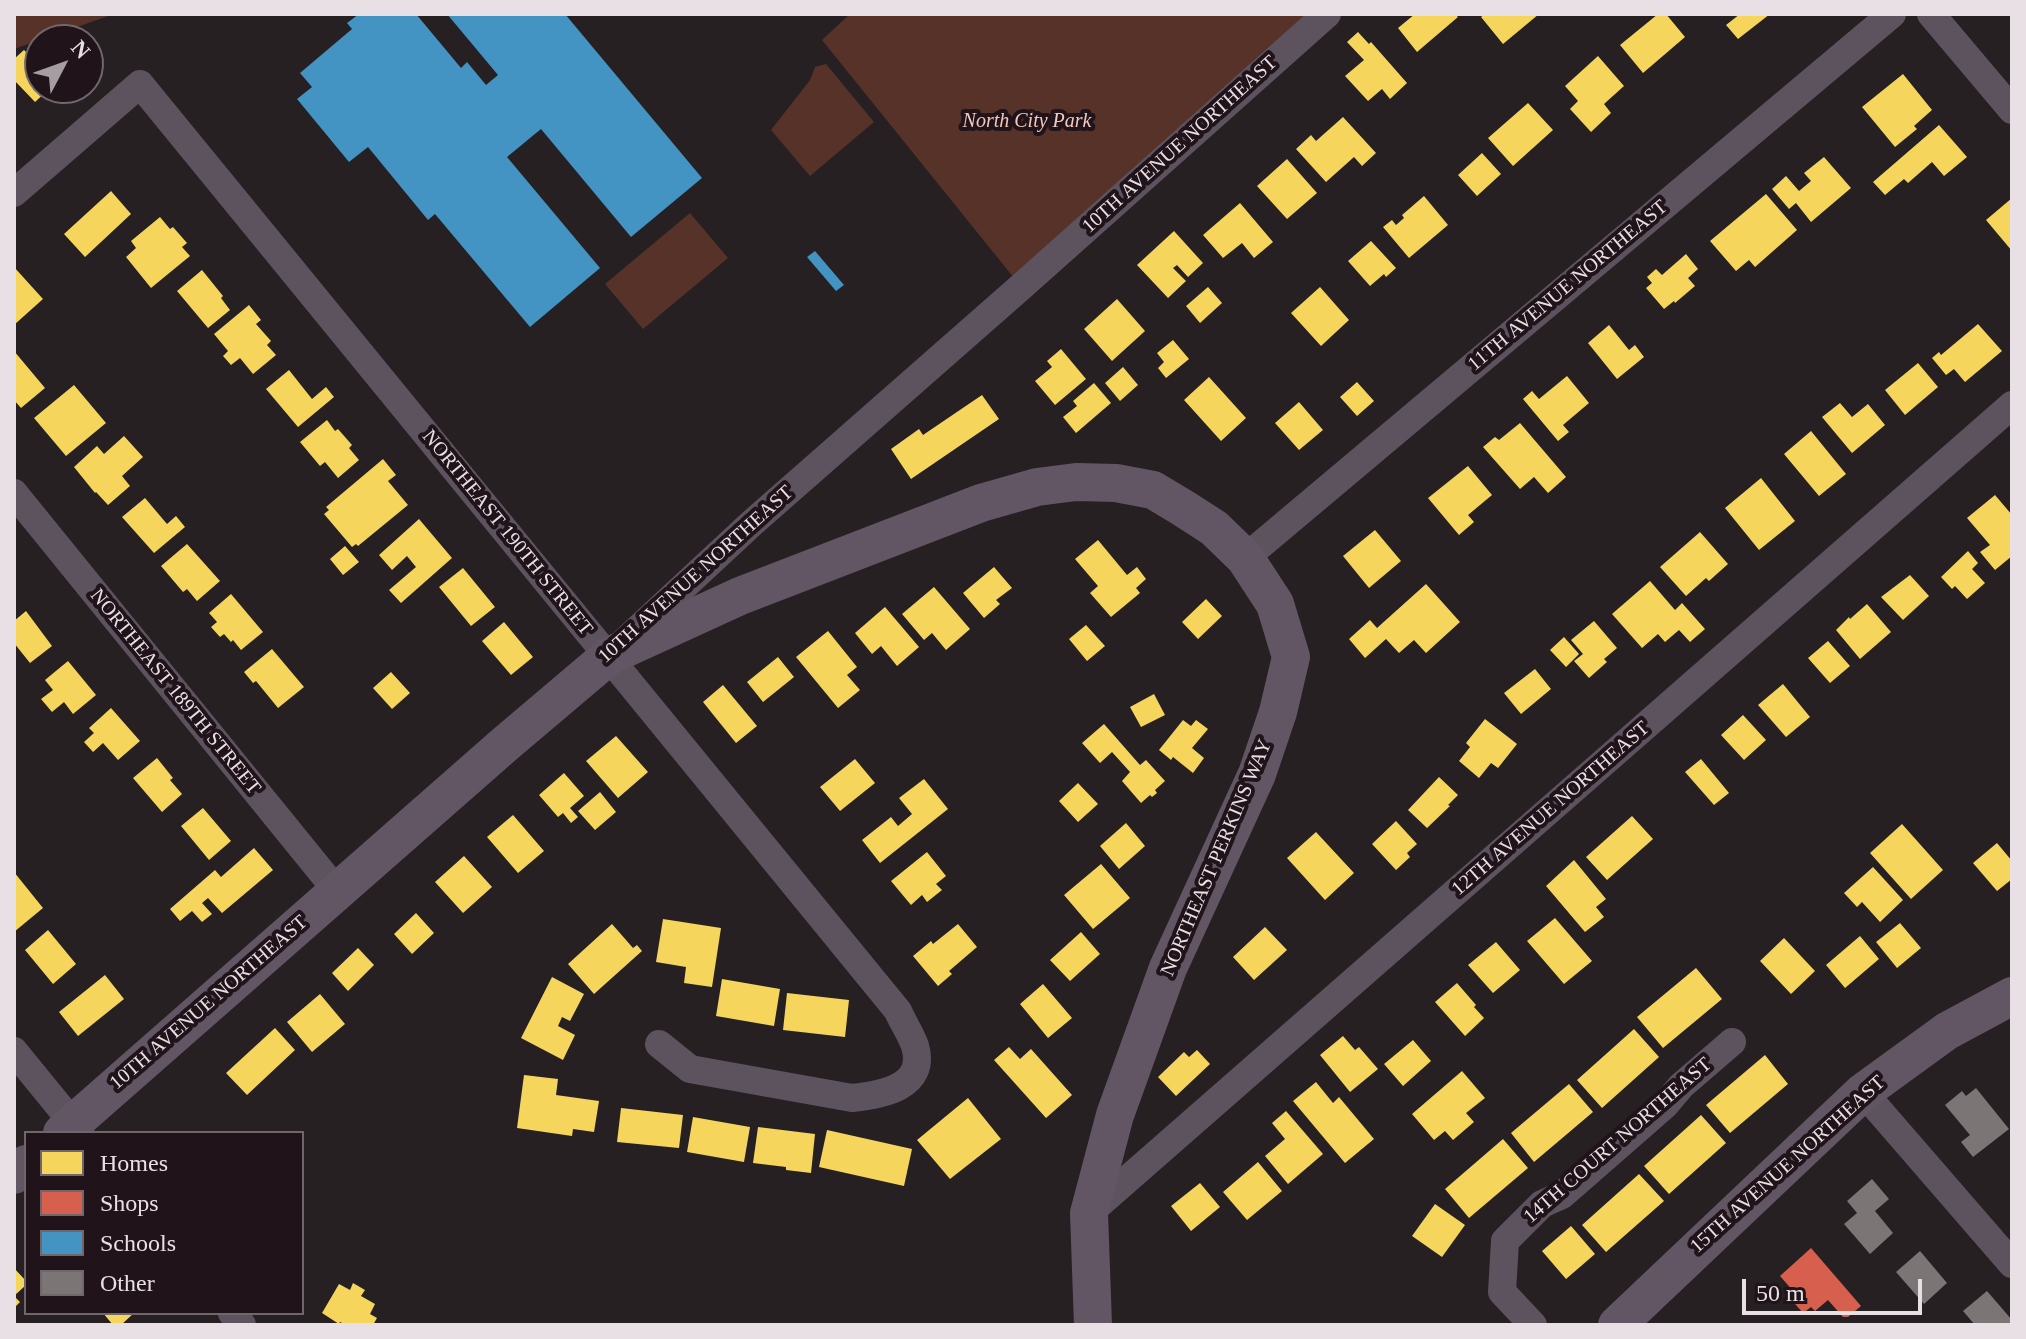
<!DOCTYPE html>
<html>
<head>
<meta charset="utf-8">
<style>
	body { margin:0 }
	#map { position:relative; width:2026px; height:1339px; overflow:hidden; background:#262023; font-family:Georgia,serif }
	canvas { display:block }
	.frame { position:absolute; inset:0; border:16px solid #e9e0e5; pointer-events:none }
	.legend { position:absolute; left:24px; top:1131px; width:280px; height:184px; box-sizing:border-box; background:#20141a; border:2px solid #70666b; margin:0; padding:10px 14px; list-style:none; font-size:24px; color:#e9e0e5 }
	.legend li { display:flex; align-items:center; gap:16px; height:40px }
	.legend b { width:40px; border:2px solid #70666b }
	.north { position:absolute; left:24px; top:24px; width:80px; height:80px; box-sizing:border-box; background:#20141a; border:2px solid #70666b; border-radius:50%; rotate:49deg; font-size:22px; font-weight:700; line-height:32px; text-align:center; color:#e9e0e5 }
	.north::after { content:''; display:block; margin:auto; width:28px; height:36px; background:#a59da1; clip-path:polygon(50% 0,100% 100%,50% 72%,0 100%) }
	.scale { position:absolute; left:1742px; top:1279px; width:180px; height:36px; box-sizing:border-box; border:4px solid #e9e0e5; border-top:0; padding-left:10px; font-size:24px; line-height:28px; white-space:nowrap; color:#e9e0e5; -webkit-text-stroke:6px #20141a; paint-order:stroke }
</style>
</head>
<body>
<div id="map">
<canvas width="2026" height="1339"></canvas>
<div class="frame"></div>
<ul class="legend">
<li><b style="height:22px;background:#f6d55c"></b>Homes</li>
<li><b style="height:22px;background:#d6604d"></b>Shops</li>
<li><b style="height:22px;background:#4393c3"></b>Schools</li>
<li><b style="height:22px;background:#7b7576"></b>Other</li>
</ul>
<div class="north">N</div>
<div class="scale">50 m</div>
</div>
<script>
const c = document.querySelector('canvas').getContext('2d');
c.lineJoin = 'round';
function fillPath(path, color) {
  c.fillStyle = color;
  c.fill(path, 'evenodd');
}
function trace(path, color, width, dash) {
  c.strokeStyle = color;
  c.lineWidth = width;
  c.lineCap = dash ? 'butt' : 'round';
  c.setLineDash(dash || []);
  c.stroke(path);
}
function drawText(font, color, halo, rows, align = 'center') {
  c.font = font + ' Georgia,serif';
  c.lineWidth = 8;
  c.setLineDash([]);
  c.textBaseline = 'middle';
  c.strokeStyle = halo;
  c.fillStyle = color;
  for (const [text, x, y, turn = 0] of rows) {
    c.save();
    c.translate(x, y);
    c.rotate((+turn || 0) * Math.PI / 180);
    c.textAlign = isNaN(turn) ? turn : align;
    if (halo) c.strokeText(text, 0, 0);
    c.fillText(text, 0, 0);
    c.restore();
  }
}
fillPath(new Path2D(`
	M14 14H114L14 49Z
	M850 14H1314L1014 278 822 40Z
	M826 64 874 122 810 176 771 130 810 80 815 67Z
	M690 213 728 258 643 329 605 284Z`), '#573229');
fillPath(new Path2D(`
	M1415 14H1455L1458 17 1417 52 1398 28Z
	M1485 14H1539L1503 44 1481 17Z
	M1658 14H1666L1685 37 1643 73 1620 45Z
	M1740 14H1770L1738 39 1726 25Z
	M1358 32 1369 44 1371 42 1407 83 1390 99 1382 89 1368 101 1345 76 1364 60 1347 42Z
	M24 50 34 60 40 54V88H50L35 102 14 80V59Z
	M1598 56 1624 86 1604 104 1611 113 1591 132 1570 109 1578 101 1565 86Z
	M1903 74 1932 110 1914 126 1917 129 1895 147 1862 107Z
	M1528 103 1553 130 1513 166 1488 138Z
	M1343 117 1376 153 1362 166 1354 157 1326 182 1296 149 1311 135 1316 141Z
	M1939 125 1967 157 1944 176 1932 162 1908 183 1904 179 1885 195 1873 182Z
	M1482 153 1501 174 1477 196 1458 175Z
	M1824 157 1851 188 1811 222 1796 203 1789 209 1772 189 1786 176 1799 191 1811 181 1804 173Z
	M1287 159 1317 193 1287 219 1257 186Z
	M111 191 131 214 85 257 64 234Z
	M1766 194 1797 230 1755 267 1749 260 1736 271 1710 241Z
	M1424 196 1448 225 1409 258 1383 227 1392 220 1396 225 1404 218 1402 215Z
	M2012 198V251L1986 220Z
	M1240 203 1273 242 1254 258 1242 243 1223 258 1203 235Z
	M160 217 170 229 173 227 187 243 182 247 190 256 151 288 126 257 136 248 131 241Z
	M1174 231 1203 263 1188 277 1177 265 1173 268 1186 281 1168 298 1137 265Z
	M1371 241 1396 268 1386 277 1384 274 1370 286 1348 261Z
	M1686 254 1698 269 1688 278 1695 286 1675 303 1674 301 1664 309 1646 288 1652 283 1647 277 1656 269 1662 275Z
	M14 267 43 299 14 325Z
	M202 270 223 296 221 298 230 310 208 328 177 291Z
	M1208 287 1222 303 1200 323 1186 306Z
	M1320 287 1349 320 1321 346 1291 313Z
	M1117 299 1145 331 1112 361 1084 329Z
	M249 305 261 320 256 324 271 341 267 345 276 355 253 374 240 358 231 365 223 356 228 351 214 334Z
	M1978 324 2002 351 1965 382 1954 369 1946 375 1932 358 1939 352 1941 355Z
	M1609 325 1629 350 1635 345 1644 357 1617 379 1588 343Z
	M1173 340 1189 359 1166 378 1158 368 1164 362 1157 353Z
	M1061 349 1086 379 1055 405 1035 381 1052 367 1047 361Z
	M14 351 45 388 21 408 14 400Z
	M1918 363 1938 387 1905 415 1885 390Z
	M1123 367 1138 385 1120 401 1105 383Z
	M289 370 312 399 326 387 334 397 298 427 266 389Z
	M1567 376 1589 403 1563 425 1569 432 1558 441 1523 399 1532 391 1539 399Z
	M1209 377 1246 418 1221 441 1184 400Z
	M1357 382 1374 401 1357 416 1340 397Z
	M1094 383 1111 403 1076 433 1063 417 1077 406 1073 401Z
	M74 385 106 423 66 456 34 418Z
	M982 395 999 419 911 479 891 449 919 429 923 435Z
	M1299 402 1323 430 1299 450 1275 423Z
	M1840 403 1852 417 1868 404 1885 425 1852 453 1822 417Z
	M327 420 335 431 338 429 352 445 349 448 359 460 338 478 325 462 320 466 300 442Z
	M1520 423 1566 477 1548 493 1534 477 1520 489 1483 447 1495 437 1499 440Z
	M1811 431 1846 474 1819 496 1784 454Z
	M124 436 143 457 122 476 130 486 108 505 96 492 95 493 74 467 97 446 104 454Z
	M383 459 396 475 388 481 408 505 358 546 356 544 352 547 324 514 329 510 326 507Z
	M1468 466 1492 495 1468 515 1474 522 1459 535 1428 498Z
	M1761 478 1795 521 1759 550 1725 508Z
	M1995 495 2012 515V556L1995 570 1980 552 1990 545 1967 518Z
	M145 498 167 524 176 516 185 527 154 553 122 517Z
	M419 519 452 558 401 603 389 590 416 567 407 556 392 570 379 555Z
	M1375 530 1401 561 1369 588 1343 556Z
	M1700 532 1728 564 1709 581 1706 578 1686 596 1660 567Z
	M1098 540 1127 575 1137 567 1146 579 1136 588 1140 593 1111 617 1090 593 1098 586 1075 559Z
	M187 544 220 581 197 601 187 589 183 592 161 566Z
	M345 546 359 562 343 575 330 559Z
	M1968 551 1978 563 1972 569 1985 583 1967 599 1955 586 1952 589 1941 577Z
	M994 567 1012 588 996 600 1000 604 984 618 963 593Z
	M463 568 495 607 471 626 439 587Z
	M1910 575 1929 596 1903 620 1881 597Z
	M1650 581 1675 610 1682 603 1705 629 1690 642 1679 630 1665 642 1658 634 1642 648 1612 614Z
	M1426 584 1460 622 1426 653 1414 640 1399 653 1386 639 1365 658 1349 639 1370 620 1377 628Z
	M934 587 970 629 946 650 932 633 924 640 902 614Z
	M231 594 263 632 241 650 233 640 231 642 224 634 220 637 211 627 217 622 209 613Z
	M1206 599 1222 616 1198 639 1182 622Z
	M1867 604 1891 632 1860 659 1836 630 1849 617 1850 619Z
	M885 607 919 647 897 666 881 646 872 654 855 633Z
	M26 611 52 646 30 663 14 643V621Z
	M1594 621 1617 648 1604 659 1607 662 1589 678 1574 661 1583 654 1571 640Z
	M504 622 533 657 511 675 482 641Z
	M1086 625 1105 646 1087 661 1069 639Z
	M828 631 857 667 847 675 860 690 838 708 796 657Z
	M1564 637 1579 654 1566 667 1550 650Z
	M1828 641 1850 666 1830 683 1808 658Z
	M272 649 304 687 278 708 256 681 253 683 244 672Z
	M778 657 794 677 763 702 747 682Z
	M68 661 96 695 73 714 64 702 52 712 41 699 53 690 45 680Z
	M1535 669 1551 689 1521 714 1504 693Z
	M391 672 410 693 392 709 373 688Z
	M1783 684 1810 717 1786 737 1758 705Z
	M723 685 757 726 736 743 703 702Z
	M1154 694 1165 715 1141 727 1130 707Z
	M111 708 140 741 118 760 103 743 93 752 84 742 94 733 89 728Z
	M1743 715 1766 740 1744 760 1721 735Z
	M1485 719 1517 744 1498 768 1491 763 1479 778 1459 761 1470 747 1466 743Z
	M1183 720 1191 726 1196 720 1208 729 1192 748 1204 758 1193 773 1173 757 1171 760 1159 750Z
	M1104 724 1140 765 1146 760 1165 781 1155 790 1157 793 1152 797 1150 795 1141 803 1122 781 1130 772 1112 752 1100 763 1082 743Z
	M616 736 648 772 618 798 586 761Z
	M157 758 173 778 170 780 182 794 162 812 133 778Z
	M855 759 875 783 840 811 820 787Z
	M1701 759 1729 793 1714 805 1685 772Z
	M564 773 584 796 570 808 578 817 571 823 563 813 558 817 539 795Z
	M1439 777 1458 795 1448 805 1450 806 1427 828 1408 810Z
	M924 779 948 809 880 863 862 840 891 817 898 826 912 814 899 798Z
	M1078 783 1098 804 1078 822 1059 801Z
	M600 792 616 812 595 830 578 811Z
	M203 808 231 841 209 860 181 826Z
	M513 815 544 851 518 873 487 837Z
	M1632 816 1653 839 1607 880 1586 857Z
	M1396 821 1417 844 1407 853 1410 857 1396 870 1372 844Z
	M1126 823 1145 846 1119 869 1100 846Z
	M1902 824 1943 870 1911 899 1870 853Z
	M1316 832 1354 873 1325 900 1287 858Z
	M1997 843 2012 861V879L1997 891 1973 863Z
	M254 848 273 870 222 913 208 898 202 903 212 914 202 922 192 911 180 921 170 909 215 870 221 877Z
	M927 852 946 876 936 884 942 890 927 902 922 895 911 905 891 881Z
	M464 856 492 887 463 913 435 882Z
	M1574 860 1606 899 1596 907 1604 917 1585 932 1546 886Z
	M1101 864 1130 898 1093 929 1064 895Z
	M1873 867 1903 900 1880 922 1862 902 1857 907 1844 893Z
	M14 872 43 908 14 932Z
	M416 913 434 933 412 954 394 934Z
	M1555 918 1592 961 1564 984 1527 941Z
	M663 919 721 928 712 987 684 983 686 967 656 962Z
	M1900 923 1921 948 1897 968 1876 942Z
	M612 924 633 948 637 945 642 951 594 994 568 964Z
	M958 924 977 947 949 971 952 974 938 986 913 956 931 941 933 944Z
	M1265 927 1287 950 1254 980 1233 957Z
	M48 930 76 964 53 984 25 950Z
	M1081 932 1100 954 1070 981 1050 960Z
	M1860 936 1879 959 1845 988 1826 965Z
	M1784 938 1815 971 1791 994 1760 961Z
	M1496 942 1520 970 1493 993 1468 965Z
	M358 948 374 965 348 991 332 973Z
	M1696 968 1722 999 1663 1048 1637 1017Z
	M105 975 124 999 78 1036 59 1012Z
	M552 977 584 994 570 1021 562 1017 558 1026 575 1035 563 1060 521 1038Z
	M722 979 780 989 774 1026 716 1016Z
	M1457 983 1476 1005 1474 1007 1484 1018 1465 1036 1435 1002Z
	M1043 984 1072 1018 1048 1038 1020 1004Z
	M787 993 849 1000 845 1037 783 1030Z
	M320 994 345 1024 312 1052 287 1022Z
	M275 1028 295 1050 247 1095 226 1073Z
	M1634 1029 1659 1057 1602 1108 1577 1080Z
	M1343 1036 1355 1050 1359 1047 1378 1069 1350 1092 1320 1055Z
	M1413 1040 1431 1061 1403 1086 1384 1064Z
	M1009 1047 1020 1059 1031 1049 1072 1095 1046 1118 994 1060Z
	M1197 1050 1210 1064 1176 1096 1158 1077 1184 1052 1189 1057Z
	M1765 1055 1788 1084 1730 1133 1706 1105Z
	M1462 1071 1485 1098 1466 1113 1474 1122 1453 1140 1445 1131 1434 1140 1412 1114Z
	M524 1075 558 1079 556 1095 599 1101 594 1132 573 1129 572 1136 517 1128Z
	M1316 1082 1333 1103 1339 1097 1374 1139 1345 1163 1293 1101Z
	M1569 1084 1593 1112 1534 1162 1511 1133Z
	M968 1098 1001 1139 950 1179 917 1140Z
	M621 1108 683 1115 679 1148 617 1142Z
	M1286 1111 1323 1154 1288 1184 1265 1156 1285 1139 1272 1123Z
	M1701 1115 1726 1143 1669 1194 1644 1166Z
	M693 1117 750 1127 744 1162 687 1152Z
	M758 1127 815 1134 811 1173 786 1170V1167L753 1163Z
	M827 1130 912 1149 904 1186 819 1167Z
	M1503 1139 1528 1168 1469 1218 1445 1189Z
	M1258 1162 1282 1191 1247 1220 1223 1192Z
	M1639 1174 1664 1201 1606 1252 1582 1225Z
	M1200 1183 1220 1207 1191 1231 1171 1206Z
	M1435 1204 1465 1225 1442 1257 1412 1236Z
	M1571 1226 1595 1254 1566 1279 1542 1251Z
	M14 1268 26 1281V1285L14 1296 20 1302 14 1308Z
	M353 1283 365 1290 361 1296 375 1304 370 1314 377 1318 373 1325H346L340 1322 339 1324 322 1313 339 1284 350 1290Z
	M103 1313H134L121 1325H113Z`), '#f6d55c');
fillPath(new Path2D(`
	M1811 1248 1861 1306 1848 1317H1843L1828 1300 1815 1311 1811 1307 1803 1313 1789 1297 1794 1292 1780 1276Z`), '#d6604d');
fillPath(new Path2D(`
	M359 14H416L461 68 467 62 486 85 498 75 447 14H565L702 178 631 237 541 129 507 157 600 268 530 327 435 214 428 220 368 147 349 162 297 99 312 87 300 73 352 29 347 23Z
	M815 251 844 285 836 291 807 257Z`), '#4393c3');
fillPath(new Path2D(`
	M1976 1088 2009 1129 1973 1157 1961 1142 1970 1135 1945 1105 1962 1091 1966 1096Z
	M1872 1179 1889 1199 1875 1211 1893 1233 1870 1254 1844 1224 1857 1213 1847 1201Z
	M1920 1251 1947 1283 1924 1304 1896 1272Z
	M1987 1291 2012 1320V1325H1975L1963 1311Z`), '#7b7576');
trace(new Path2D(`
	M1931 14 2012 110
	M14 193 140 84 898 1011C903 1023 911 1034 915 1046 927 1087 882 1095 852 1098L690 1069 659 1044
	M14 493 337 891
	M1245 558 1892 14
	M624 642 752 523 1023 285 1327 14
	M14 1051 81 1133
	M1863 1092 2012 1264
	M1089 1213 2012 405
	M232 1313 242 1325
	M1533 1325 1502 1292 1505 1241 1542 1204 1562 1195 1665 1105 1681 1086 1732 1042`), '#5d535f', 28);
trace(new Path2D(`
	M62 1133 504 745 609 656 740 596 981 503 1037 487 1076 482 1116 483 1153 490 1183 508 1214 528 1245 558 1275 604 1291 657 1278 712 1257 774 1168 968 1115 1115 1089 1213 1093 1325
	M14 1175 26 1164
	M1617 1325 1863 1092 1947 1031 2012 996`), '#625664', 38);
drawText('italic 20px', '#f5c9bd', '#20141a', [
	["North City Park",1027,122]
]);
drawText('20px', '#e9e0e5', '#20141a', [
	["10TH AVENUE NORTHEAST",1180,145,-42],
	["11TH AVENUE NORTHEAST",1568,286,-40],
	["NORTHEAST 190TH STREET",507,533,51],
	["10TH AVENUE NORTHEAST",696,575,-42],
	["NORTHEAST 189TH STREET",175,692,51],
	["12TH AVENUE NORTHEAST",1551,809,-41],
	["NORTHEAST PERKINS WAY",1217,858,-67],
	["10TH AVENUE NORTHEAST",209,1003,-41],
	["14TH COURT NORTHEAST",1618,1141,-41],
	["15TH AVENUE NORTHEAST",1788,1165,-42]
]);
</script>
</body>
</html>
